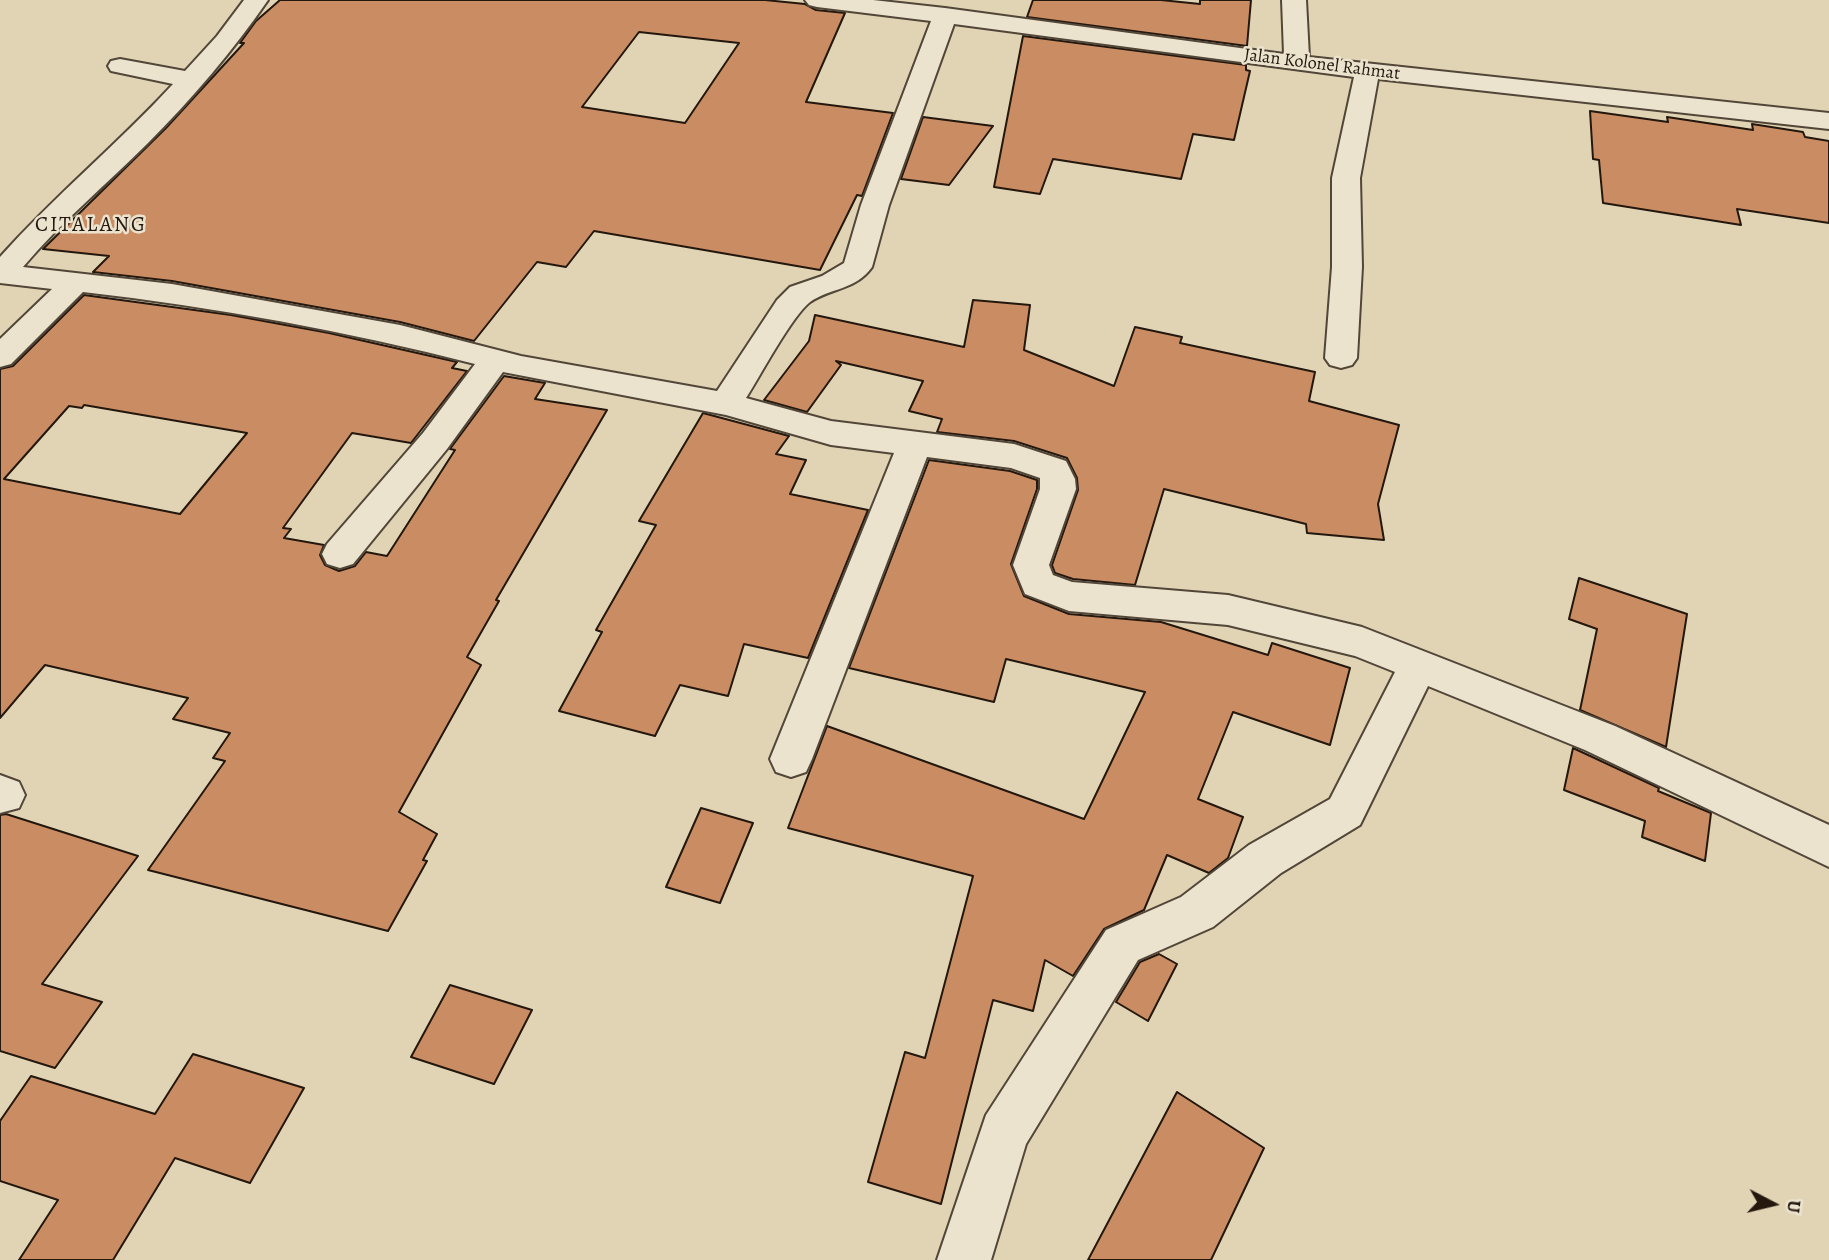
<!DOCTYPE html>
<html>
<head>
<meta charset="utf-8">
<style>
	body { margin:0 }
	#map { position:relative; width:1829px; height:1260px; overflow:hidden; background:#e0d4b4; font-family:Alegreya,serif }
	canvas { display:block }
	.north { position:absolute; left:1738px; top:1169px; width:70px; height:70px; -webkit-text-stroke:5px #ebe3ce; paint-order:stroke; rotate:97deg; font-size:19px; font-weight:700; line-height:28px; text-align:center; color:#23170e }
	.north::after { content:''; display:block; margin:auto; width:24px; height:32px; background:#23170e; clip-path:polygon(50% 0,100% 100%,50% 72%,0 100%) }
</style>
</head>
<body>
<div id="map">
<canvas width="1829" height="1260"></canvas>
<div class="north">U</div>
</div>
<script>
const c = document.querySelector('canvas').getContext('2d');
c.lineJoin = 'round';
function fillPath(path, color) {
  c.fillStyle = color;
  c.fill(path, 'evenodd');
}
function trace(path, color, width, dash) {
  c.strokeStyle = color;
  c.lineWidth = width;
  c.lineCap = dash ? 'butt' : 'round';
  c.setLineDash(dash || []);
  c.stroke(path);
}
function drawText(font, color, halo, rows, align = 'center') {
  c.font = font + ' Alegreya,serif';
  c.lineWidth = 5;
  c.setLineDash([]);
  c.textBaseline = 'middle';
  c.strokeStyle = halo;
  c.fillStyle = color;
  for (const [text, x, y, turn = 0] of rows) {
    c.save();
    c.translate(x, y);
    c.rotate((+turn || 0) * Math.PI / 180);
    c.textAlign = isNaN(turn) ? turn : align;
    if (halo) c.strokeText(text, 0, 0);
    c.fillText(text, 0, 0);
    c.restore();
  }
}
const building = new Path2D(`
	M280 0H765L805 4 816 10 845 13 806 102 893 113 862 196 857 195 820 270 594 231 566 267 537 262 474 341 400 322 172 281 93 272 109 256 43 249 166 128 244 43H240L256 21ZM639 32 739 43 685 123 582 107Z
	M1033 0H1161L1200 4V0H1251L1247 46 1027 17Z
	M1023 36 1246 65V70L1250 71 1234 140 1193 134 1181 179 1053 159 1040 194 994 187Z
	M1590 111 1668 122 1667 117 1753 130 1752 124 1803 132 1805 137 1829 141V223L1737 209 1741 225 1603 203 1599 160 1593 159Z
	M923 117 993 126 949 185 901 179Z
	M84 295 231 315 329 333 457 362 452 368 467 371 411 443 352 433 283 528 291 529 284 538 324 545 320 555 325 565 339 571 355 566 366 552 387 556 455 450 450 449 504 376 545 383 535 399 607 410 496 600 499 601 467 657 481 665 399 812 437 834 423 860 427 861 388 931 148 870 225 761 213 758 230 733 173 719 188 698 45 665 0 718V369L13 366ZM84 405 247 433 180 514 4 479 69 406 82 408Z
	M973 300 1030 305 1024 350 1114 386 1135 327 1182 337 1180 343 1315 372 1309 401 1399 425 1378 504 1384 540 1307 533 1306 524 1164 489 1135 585 1073 579 1055 573 1052 565 1078 490 1077 478 1067 458 1014 441 937 432 942 419 909 411 923 381 836 361 841 365 807 412 764 400 809 341 815 315 964 347Z
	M703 413 789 436 776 454 806 460 790 494 868 510 808 658 744 644 728 696 680 685 655 736 559 711 602 632 596 630 656 525 639 521Z
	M929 460 1010 471 1037 480V489L1011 564 1024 596 1069 614 1161 622 1268 655 1272 643 1350 668 1330 745 1233 712 1198 799 1243 817 1228 858 1209 873 1167 855 1144 910 1104 929 1073 976 1045 960 1033 1011 993 1000 941 1204 868 1182 905 1052 925 1058 973 876 788 828 827 726 1084 819 1145 692 1006 659 994 702 849 668Z
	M1579 578 1687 614 1666 747 1580 710 1597 629 1569 619Z
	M1573 748 1659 788 1658 791 1711 813 1705 861 1642 837 1645 821 1564 790Z
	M701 808 753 823 720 903 666 887Z
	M6 814 138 856 42 984 102 1002 55 1068 0 1051V815Z
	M1159 954 1177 964 1148 1021 1116 1002 1140 962Z
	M450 985 532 1010 494 1084 411 1057Z
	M193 1054 304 1088 250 1183 175 1158 113 1260H19L58 1200 0 1181V1121L31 1076 155 1114Z
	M1177 1092 1264 1148 1211 1260H1088Z`);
fillPath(building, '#ca8c63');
trace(building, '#23170e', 2);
const street = new Path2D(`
	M244 0H268C233 51 191 100 148 143 106 185 61 222 23 267L172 284 400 325 521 356 717 391 777 300 790 287 822 276 844 263 861 205 931 21 817 7 809 5 805 0H873L945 8 1284 54 1282 0H1306L1309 57 1829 113V129L1378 79 1360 178 1362 267 1357 358 1352 365 1341 368 1330 365 1325 358 1332 267V178L1354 77 954 24 889 205 872 267C856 290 830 288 810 302 792 316 760 376 746 398L831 421 1014 444 1066 461 1075 479 1076 489 1049 565 1053 575 1072 582 1228 595 1362 627 1615 726 1829 825V867L1585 750 1428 686 1360 825 1281 873 1213 927 1138 960 1026 1144 991 1260H937L986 1115 1106 930 1181 897 1249 845 1330 799 1395 672 1355 656 1228 625 1069 611 1025 594 1013 565 1040 489V478L1011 468 927 457 812 759 806 772 791 777 776 772 770 759 894 453 831 445 726 415 503 372 447 449 353 564 340 568 327 564 322 554 327 544 423 433 475 364C346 331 215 307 83 292L11 364 0 367V339L52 289 0 283V257C54 196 118 144 173 84L111 71 108 66 111 61 120 59 185 71 217 36Z
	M0 775 19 782 25 795 19 808 0 813Z`);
trace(street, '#524638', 4);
fillPath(street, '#ebe3ce');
drawText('18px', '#23170e', '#ebe3ce', [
	["Jalan Kolonel Rahmat",1322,65,7]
]);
c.letterSpacing = '2px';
drawText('21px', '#23170e', '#ebe3ce', [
	["CITALANG",91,226]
]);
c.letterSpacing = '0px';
</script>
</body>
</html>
